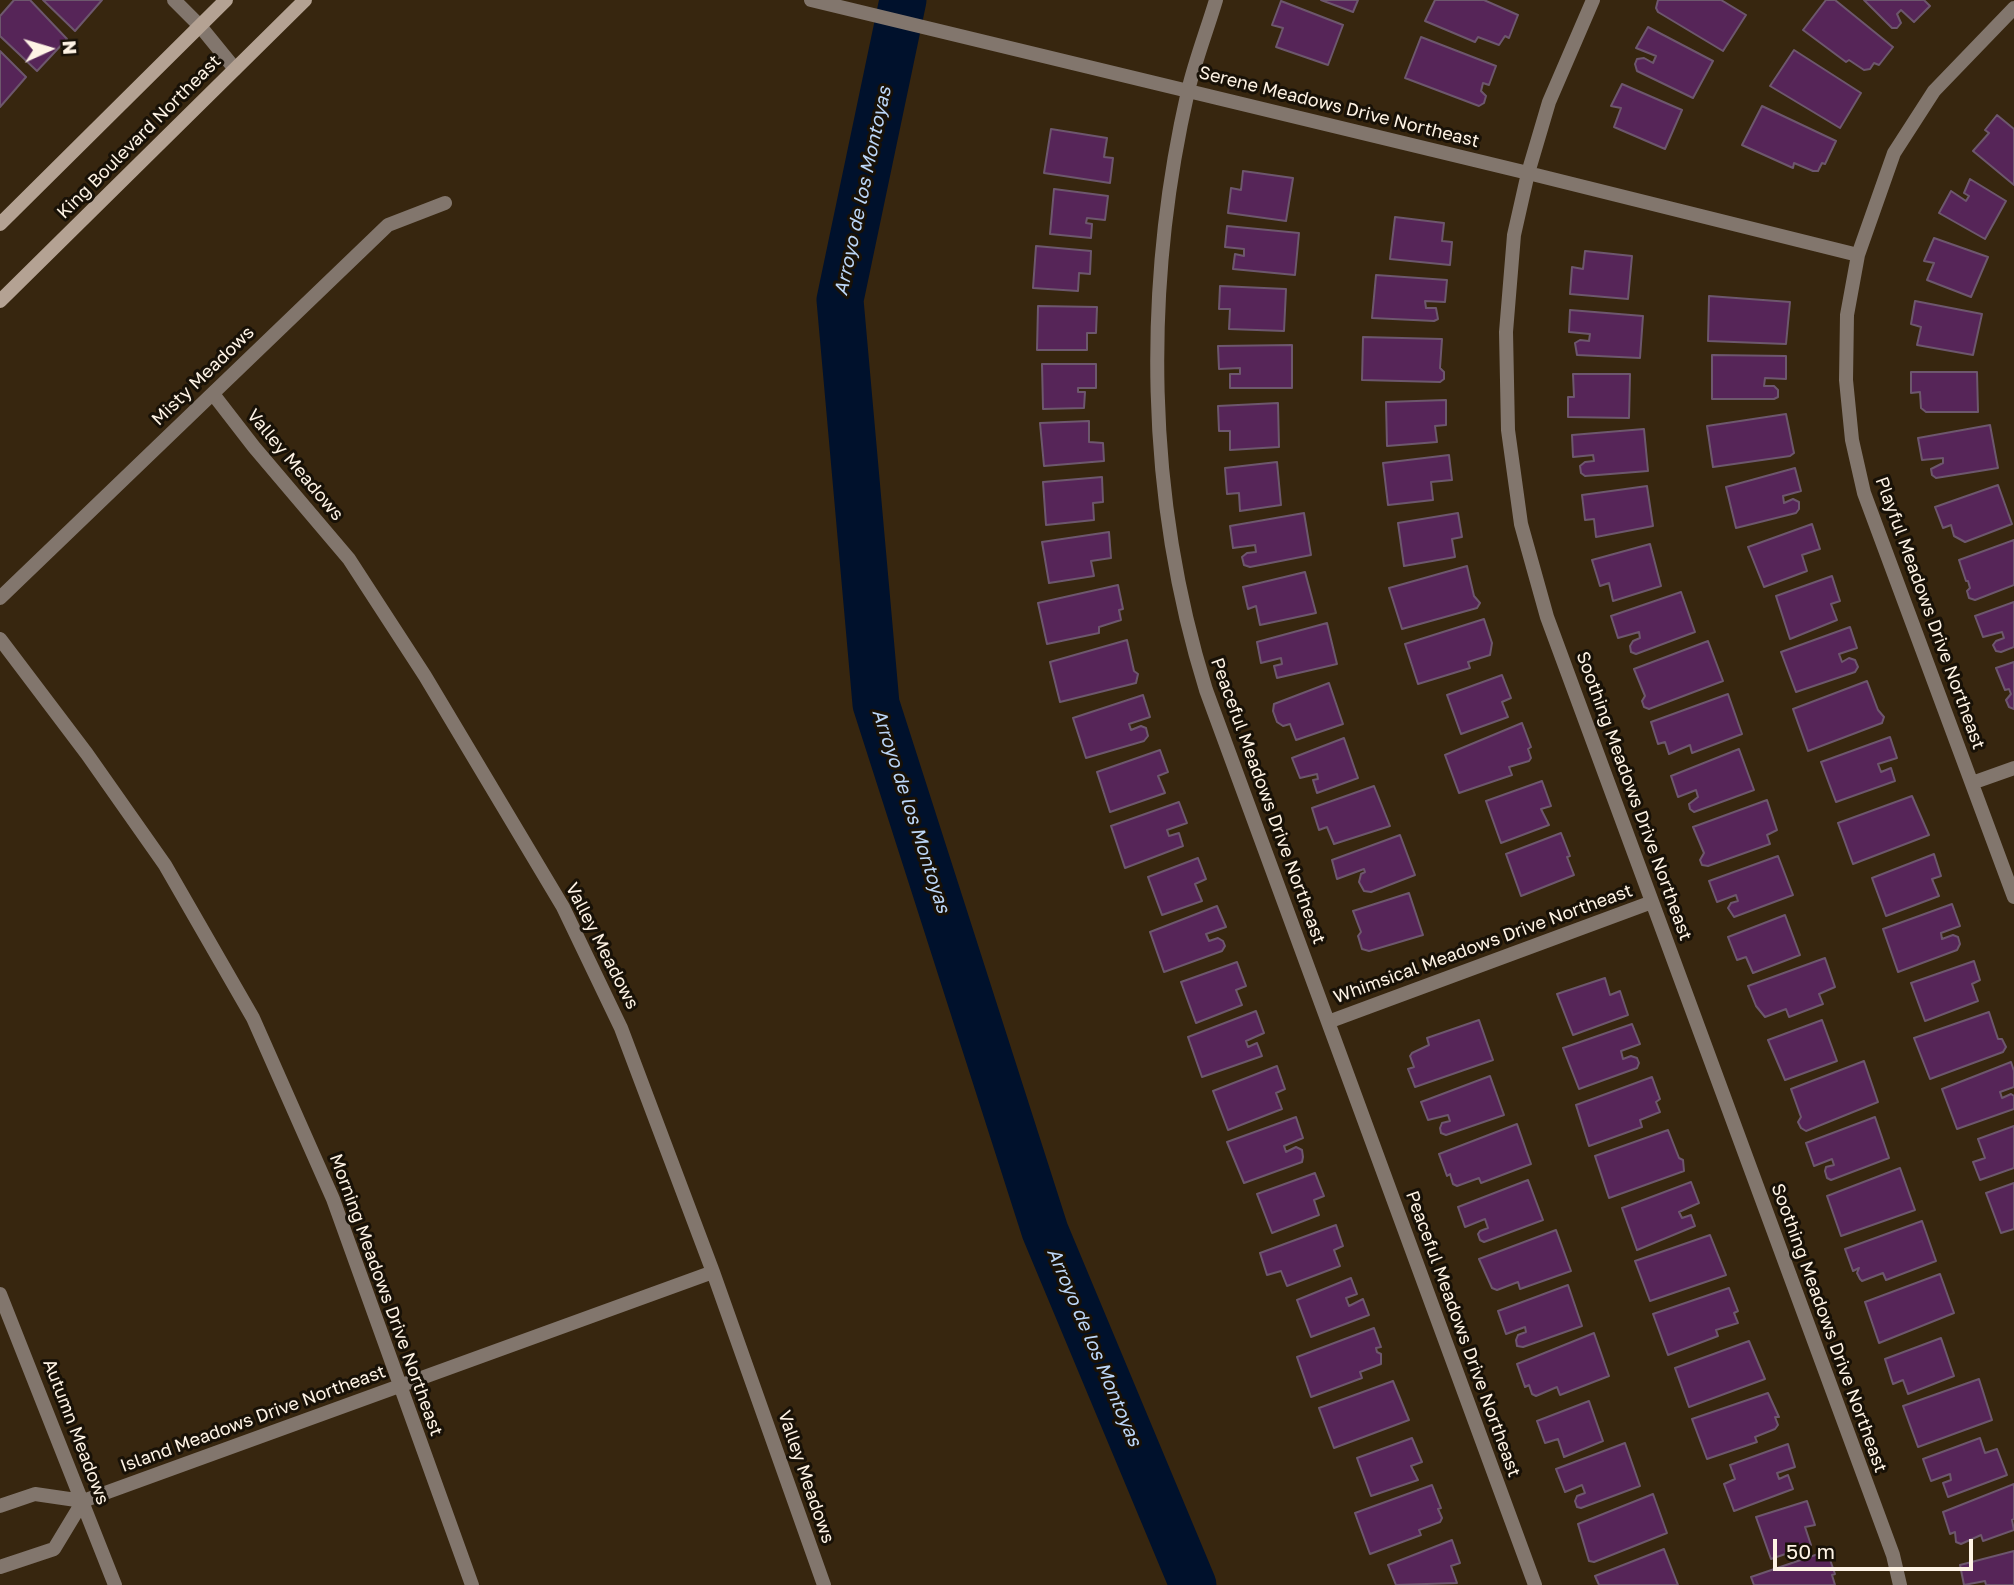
<!DOCTYPE html>
<html>
<head>
<meta charset="utf-8">
<style>
	body { margin:0 }
	#map { position:relative; width:2014px; height:1585px; overflow:hidden; background:#37260f; font-family:"Golos Text",sans-serif }
	canvas { display:block }
	.north { position:absolute; left:14px; top:14px; width:70px; height:70px; -webkit-text-stroke:5px #181107; paint-order:stroke; rotate:86deg; font-size:19px; font-weight:700; line-height:28px; text-align:center; color:#fef3e5 }
	.north::after { content:''; display:block; margin:auto; width:24px; height:32px; background:#fef3e5; clip-path:polygon(50% 0,100% 100%,50% 72%,0 100%) }
	.scale { position:absolute; left:1773px; top:1539px; width:200px; height:32px; box-sizing:border-box; border:4px solid #fef3e5; border-top:0; padding-left:9px; font-size:21px; line-height:24px; white-space:nowrap; color:#fef3e5; -webkit-text-stroke:5px #181107; paint-order:stroke }
</style>
</head>
<body>
<div id="map">
<canvas width="2014" height="1585"></canvas>
<div class="north">N</div>
<div class="scale">50 m</div>
</div>
<script>
const c = document.querySelector('canvas').getContext('2d');
c.lineJoin = 'round';
function trace(path, color, width, dash) {
  c.strokeStyle = color;
  c.lineWidth = width;
  c.lineCap = dash ? 'butt' : 'round';
  c.setLineDash(dash || []);
  c.stroke(path);
}
function fillPath(path, color) {
  c.fillStyle = color;
  c.fill(path, 'evenodd');
}
function drawText(font, color, halo, rows, align = 'center') {
  c.font = font + ' "Golos Text",sans-serif';
  c.lineWidth = 6;
  c.setLineDash([]);
  c.textBaseline = 'middle';
  c.strokeStyle = halo;
  c.fillStyle = color;
  for (const [text, x, y, turn = 0] of rows) {
    c.save();
    c.translate(x, y);
    c.rotate((+turn || 0) * Math.PI / 180);
    c.textAlign = isNaN(turn) ? turn : align;
    if (halo) c.strokeText(text, 0, 0);
    c.fillText(text, 0, 0);
    c.restore();
  }
}
trace(new Path2D(`
	M903 0 840 300 876 704 1045 1231 1193 1585`), '#00112c', 47);
const building = new Path2D(`
	M14 0H30L67 39 37 71 0 36V16Z
	M43 0H102L75 31Z
	M1321 0H1358L1353 12Z
	M1435 0H1484L1518 15 1509 38 1505 36 1499 45 1478 37 1475 42 1425 21Z
	M1658 0H1721L1746 15 1723 51 1658 12 1656 8Z
	M1826 0H1835L1893 47 1879 65 1874 63 1870 69 1864 70 1849 60 1846 62 1803 30Z
	M1864 0H1924L1930 6 1914 22 1901 10 1897 14 1901 23 1897 28H1892Z
	M1281 1 1343 25 1328 65 1276 47 1283 28 1272 25Z
	M1648 27 1713 61 1693 98 1637 71 1635 64 1637 59 1644 58 1653 63 1656 56 1636 48Z
	M1421 37 1496 66 1489 85 1483 83 1481 91 1486 96 1484 103 1479 106 1405 78Z
	M1794 50 1861 93 1840 128 1770 86Z
	M0 51 26 77 0 107Z
	M1622 84 1682 110 1665 149 1614 127 1621 108 1611 106Z
	M1762 106 1836 141 1825 164 1822 163 1818 171H1813L1794 163 1793 168 1742 145Z
	M1997 115 2014 129V185L1973 151 1989 133 1985 130Z
	M1051 129 1107 138 1104 157 1113 158 1110 183 1044 173Z
	M1243 171 1293 178 1286 221 1228 213 1231 188 1241 190Z
	M1970 179 2006 201 1985 239 1939 213 1951 191 1966 201 1969 196 1964 193Z
	M1054 189 1108 196 1105 220 1087 218 1086 223 1092 224 1091 238 1050 234Z
	M1395 217 1444 223 1442 241 1452 242 1450 265 1390 259Z
	M1227 226 1299 233 1295 275 1233 269 1235 254 1244 256V249L1225 247Z
	M1934 238 1988 257 1971 297 1927 280 1934 263 1924 261Z
	M1036 246 1091 251 1090 274 1079 273 1078 291 1033 288Z
	M1585 251 1632 256 1628 299 1570 294 1572 267 1583 269Z
	M1376 275 1447 280 1445 302 1425 301 1426 308H1436L1438 319 1434 321 1372 318Z
	M1220 286 1286 289 1284 331 1229 329 1230 309H1219Z
	M1709 296 1790 302 1786 344 1708 341Z
	M1915 301 1982 314 1973 355 1917 345 1921 327 1911 324Z
	M1038 306 1097 307 1096 333H1087V350H1037Z
	M1570 310 1643 316 1640 358 1577 355 1575 343 1580 340 1589 341 1590 334 1569 332Z
	M1363 337 1442 339 1440 368 1444 372V379L1440 382 1362 380Z
	M1292 345V388H1230V374H1240V368L1219 369 1218 346Z
	M1712 355 1786 356V379L1765 378 1764 386H1774L1778 390V397L1774 399H1712Z
	M1042 364H1096V388H1078V392H1085L1084 408 1043 409Z
	M1911 372H1977L1978 412H1926L1921 408 1920 392 1911 393Z
	M1573 374H1630L1629 418 1568 417V397H1574Z
	M1446 400V425L1435 426 1437 442 1387 446 1386 402Z
	M1278 403 1279 447 1230 450V431H1219L1218 406Z
	M1786 414 1794 453 1790 456 1713 467 1707 426Z
	M1089 421V442L1103 443 1104 461 1044 466 1040 423Z
	M1990 425 1998 468 1936 478 1932 475 1931 469 1943 463V458L1922 460 1918 438Z
	M1644 429 1648 471 1585 476 1581 473 1580 466 1585 462 1594 461 1593 455 1573 457 1572 435Z
	M1449 455 1452 480 1431 482 1433 500 1388 505 1383 463Z
	M1277 462 1281 505 1240 511 1239 493 1227 494 1225 468Z
	M1795 468 1801 491 1783 496 1784 503 1793 499 1799 502V509L1796 513 1736 528 1726 487Z
	M1102 477 1103 502 1093 503 1094 520 1046 525 1043 482Z
	M1998 485 2012 524 1965 542 1954 536 1951 525 1943 528 1935 507Z
	M1647 486 1653 526 1596 537 1594 519 1585 520 1582 495Z
	M1304 513 1311 555 1250 567 1244 565 1242 557 1247 553 1256 552 1255 545 1233 548 1230 526Z
	M1458 513 1462 537 1452 539 1455 557 1404 566 1398 523Z
	M1812 524 1820 549 1802 555 1807 571 1764 587 1748 547Z
	M1109 532 1111 558 1091 561 1094 576 1049 583 1042 542Z
	M2014 540V585L1975 600 1969 598 1967 591 1970 588 1968 581H1966L1959 560Z
	M1650 544 1661 586 1613 601 1609 583 1600 586 1592 560Z
	M1467 566 1474 596 1480 603 1477 608 1402 629 1389 588Z
	M1305 572 1316 613 1260 625 1256 606 1248 609 1243 587Z
	M1832 576 1840 601 1831 604 1837 620 1790 639 1776 596Z
	M1118 585 1123 609 1119 610 1121 620 1099 627V633L1047 644 1038 603Z
	M1681 592 1695 632 1636 654 1631 652 1630 646 1633 641 1640 638 1639 632 1618 638 1611 616Z
	M2014 602V647L2001 652 1996 651 1993 645 1996 641 2004 638 2002 632 1983 637 1975 616Z
	M1484 619 1492 643 1490 655 1468 662 1470 668 1418 684 1405 644Z
	M1327 623 1337 664 1277 678 1274 666 1282 664 1281 658 1261 663 1257 642Z
	M1850 627 1857 648 1839 654 1842 662 1849 658 1855 660 1858 667 1855 672 1796 692 1781 652Z
	M1127 640 1134 671 1138 674 1136 683 1060 702 1050 662Z
	M1708 641 1723 681 1649 709 1644 707 1642 701 1645 696 1634 669Z
	M2014 662V709L2009 707 2006 700 2011 694 2009 689 2005 690 1996 668Z
	M1502 675 1511 698 1502 702 1508 717 1461 734 1447 695Z
	M1867 681 1878 710 1884 717 1882 723 1808 751 1793 709Z
	M1329 683 1343 724 1296 740 1290 724 1283 726 1277 722 1273 711 1274 704Z
	M1728 694 1742 734 1692 753 1690 745 1669 754 1665 742 1658 744 1651 722Z
	M1143 695 1150 717 1129 724 1131 730 1141 726 1146 728 1148 736 1144 741 1086 758 1073 718Z
	M1522 723 1531 747 1528 749 1531 758 1529 761 1509 767 1512 775 1459 793 1445 755Z
	M1890 737 1897 758 1878 764 1881 772 1891 768 1895 781 1836 802 1821 762Z
	M1344 738 1358 778 1317 793 1313 780 1318 779 1317 774 1300 778 1292 758Z
	M1739 749 1754 790 1694 812 1690 809 1689 804 1698 797 1696 790 1678 797 1671 776Z
	M1160 750 1168 772 1158 776 1165 793 1110 812 1097 772Z
	M1542 781 1551 806 1541 809 1549 825 1501 843 1486 801Z
	M1374 786 1390 826 1334 844 1327 827 1319 830 1312 808Z
	M1912 796 1929 835 1853 864 1838 823Z
	M1767 800 1777 830 1767 835 1770 844 1708 866 1702 865 1700 860 1704 853 1693 827Z
	M1179 802 1187 823 1167 830 1169 836 1179 833 1183 846 1125 868 1111 826Z
	M1561 833 1570 856 1567 857 1574 875 1521 896 1506 854Z
	M1400 835 1415 875 1371 892 1364 891 1359 882 1361 874 1365 872 1364 869 1337 879 1332 860Z
	M1934 854 1941 876 1932 879 1939 896 1886 916 1872 878Z
	M1778 856 1793 895 1734 917 1728 908 1731 903 1738 901 1736 895 1717 902 1709 881Z
	M1198 858 1206 879 1195 884 1202 901 1162 915 1148 877Z
	M1409 893 1423 935 1369 951 1362 949 1358 936 1361 932 1353 911Z
	M1952 904 1960 926 1941 933 1942 939 1953 935 1958 937 1960 944 1957 950 1898 972 1883 929Z
	M1217 906 1226 927 1206 934 1209 941 1218 938 1223 941 1225 946 1222 951 1164 972 1150 932Z
	M1785 915 1800 955 1753 973 1746 957 1737 960 1728 937Z
	M1825 958 1835 987 1819 994 1823 1004 1789 1017 1786 1009 1765 1017 1756 1006 1748 986Z
	M1974 961 1980 980 1972 984 1978 1001 1925 1021 1911 983Z
	M1237 962 1246 986 1236 990 1242 1005 1196 1023 1181 982Z
	M1605 978 1610 995 1620 991 1628 1015 1573 1035 1557 994Z
	M1256 1011 1264 1033 1246 1041 1248 1047 1257 1043 1262 1056 1202 1077 1188 1037Z
	M1989 1012 1998 1039H2002L2006 1047 2003 1052 1930 1079 1914 1038Z
	M1479 1020 1493 1060 1415 1087 1408 1069 1414 1067 1410 1056 1412 1053 1429 1045 1427 1038Z
	M1822 1020 1837 1061 1785 1080 1768 1040Z
	M1632 1024 1640 1044 1621 1051 1623 1059 1631 1056 1637 1058 1639 1063 1637 1068 1579 1089 1563 1048Z
	M1864 1061 1878 1102 1806 1131 1801 1128 1798 1122 1801 1117 1791 1089Z
	M2011 1062 2014 1071V1087L2000 1092 2002 1098 2011 1094 2014 1096V1109L1957 1129 1942 1089Z
	M1277 1066 1285 1089 1276 1093 1282 1109 1228 1130 1213 1091Z
	M1490 1076 1504 1115 1446 1135 1441 1133 1440 1128 1442 1123 1450 1121 1448 1115 1428 1120 1421 1102Z
	M1652 1077 1660 1099 1656 1102 1660 1112 1640 1120 1642 1127 1589 1146 1576 1105Z
	M1296 1117 1303 1138 1284 1146 1286 1152 1296 1147 1302 1150 1303 1157 1302 1162 1244 1183 1227 1142Z
	M1875 1117 1889 1158 1831 1180 1827 1178 1825 1171 1826 1167 1834 1165 1832 1159 1814 1166 1806 1143Z
	M1517 1124 1531 1164 1481 1183 1479 1178 1457 1186 1453 1184 1450 1174 1447 1176 1439 1154Z
	M2014 1126V1168L1980 1180 1973 1162 1985 1158 1978 1139Z
	M1668 1130 1679 1158 1683 1160 1684 1171 1609 1198 1595 1156Z
	M1900 1168 1915 1210 1841 1236 1827 1196Z
	M1315 1173 1324 1196 1314 1200 1319 1215 1272 1233 1257 1194Z
	M1528 1180 1543 1220 1484 1242 1480 1240 1478 1234 1480 1231 1488 1228 1485 1219 1465 1227 1458 1207Z
	M1691 1182 1699 1203 1679 1212 1682 1218 1691 1215 1695 1226 1637 1250 1622 1208Z
	M2014 1183V1229L2001 1233 1986 1193Z
	M1922 1221 1936 1261 1886 1280 1883 1273 1862 1281 1860 1279 1857 1273 1859 1268 1853 1271 1845 1249Z
	M1336 1225 1343 1246 1334 1250 1340 1266 1287 1286 1281 1271 1267 1275 1260 1253Z
	M1556 1230 1571 1271 1520 1289 1518 1282 1497 1290 1492 1288 1479 1259Z
	M1710 1235 1726 1275 1650 1301 1635 1261Z
	M1940 1274 1954 1313 1879 1343 1865 1302Z
	M1351 1278 1357 1294 1346 1298 1349 1306 1363 1299 1369 1315 1311 1337 1297 1300Z
	M1568 1285 1582 1326 1523 1347 1517 1346 1516 1340 1518 1335 1526 1332 1525 1327 1506 1334 1498 1311Z
	M1729 1288 1738 1311 1734 1313 1738 1323 1716 1330 1718 1336 1668 1355 1653 1314Z
	M1374 1328 1381 1347 1376 1348 1377 1352 1381 1354V1364L1360 1372 1362 1378 1311 1397 1297 1357Z
	M1594 1333 1609 1376 1560 1395 1557 1387 1536 1396 1532 1394 1529 1385 1525 1387 1517 1364Z
	M1941 1338 1954 1376 1908 1394 1903 1380 1893 1384 1885 1359Z
	M1749 1341 1765 1379 1689 1407 1675 1368Z
	M1979 1379 1992 1420 1918 1447 1903 1406Z
	M1393 1381 1409 1420 1334 1448 1319 1408Z
	M1768 1393 1779 1417H1775L1778 1425 1775 1429 1755 1437 1757 1442 1707 1459 1692 1419Z
	M1589 1401 1603 1441 1564 1457 1558 1439 1545 1443 1537 1421Z
	M1412 1438 1422 1462 1411 1466 1418 1480 1371 1496 1357 1458Z
	M1980 1438 1985 1453 1997 1449 2007 1475 1948 1497 1943 1483 1951 1480 1950 1474 1931 1481 1923 1459Z
	M1625 1443 1640 1486 1581 1508 1577 1507 1575 1501 1577 1496 1585 1493 1582 1485 1565 1492 1556 1469Z
	M1788 1444 1795 1467 1777 1473 1779 1479 1788 1475 1793 1489 1734 1511 1724 1484 1735 1479 1730 1465Z
	M2014 1484V1519L2012 1520 2014 1530 1983 1541 1981 1535 1961 1544 1956 1542 1955 1532 1950 1534 1943 1512Z
	M1432 1485 1441 1508 1438 1509 1442 1518 1440 1522 1419 1530 1421 1535 1370 1554 1355 1513Z
	M1653 1494 1667 1533 1594 1562 1589 1561 1578 1524Z
	M1807 1501 1815 1525 1805 1527 1811 1545 1771 1559 1756 1517Z
	M1452 1540 1460 1563 1451 1566 1457 1583 1396 1585 1388 1565Z
	M1664 1549 1678 1585H1599L1595 1576Z
	M1827 1551 1835 1574 1832 1575 1835 1585H1754L1751 1577Z
	M2014 1551V1585H1986L1985 1581 1964 1585 1960 1565Z`);
fillPath(building, '#562558');
trace(building, '#6d576d', 2);
trace(new Path2D(`
	M174 0 200 26 235 69
	M811 0 1528 173 1858 255
	M1216 0C1207 30 1195 61 1188 91 1143 288 1146 497 1206 690L1535 1585
	M1593 0 1549 102 1528 173 1514 235 1506 332 1508 430 1521 524 1547 617 1893 1555 1900 1585
	M2014 8 1934 91 1894 153 1858 255 1847 315 1846 380 1852 440 1864 493 2014 897
	M213 394 254 447 349 559 425 676 563 907 621 1028 713 1272 824 1585
	M0 598 388 225 445 203
	M0 639 87 754 165 865 253 1018 333 1199 472 1585
	M1972 783 2014 768
	M1328 1022 1652 902
	M0 1294 115 1585
	M0 1506 35 1494 83 1501 713 1272
	M0 1567 54 1549 83 1501`), '#82766d', 14);
trace(new Path2D(`
	M0 224 226 0
	M0 301 305 0`), '#b4a293', 14);
drawText('18px', '#fef3e5', '#181107', [
	["Serene Meadows Drive Northeast",1339,107,14],
	["King Boulevard Northeast",139,137,-45],
	["Misty Meadows",203,376,-44],
	["Valley Meadows",295,465,50],
	["Playful Meadows Drive Northeast",1930,613,70],
	["Soothing Meadows Drive Northeast",1634,796,70],
	["Peaceful Meadows Drive Northeast",1268,801,70],
	["Whimsical Meadows Drive Northeast",1483,944,-20],
	["Valley Meadows",602,946,63],
	["Morning Meadows Drive Northeast",386,1295,70],
	["Soothing Meadows Drive Northeast",1829,1328,70],
	["Peaceful Meadows Drive Northeast",1463,1334,70],
	["Island Meadows Drive Northeast",253,1419,-20],
	["Autumn Meadows",76,1432,69],
	["Valley Meadows",806,1477,71]
]);
drawText('italic 19px', '#bcd6f7', '#181107', [
	["Arroyo de los Montoyas",863,191,-78],
	["Arroyo de los Montoyas",911,811,72],
	["Arroyo de los Montoyas",1094,1347,67]
]);
</script>
</body>
</html>
